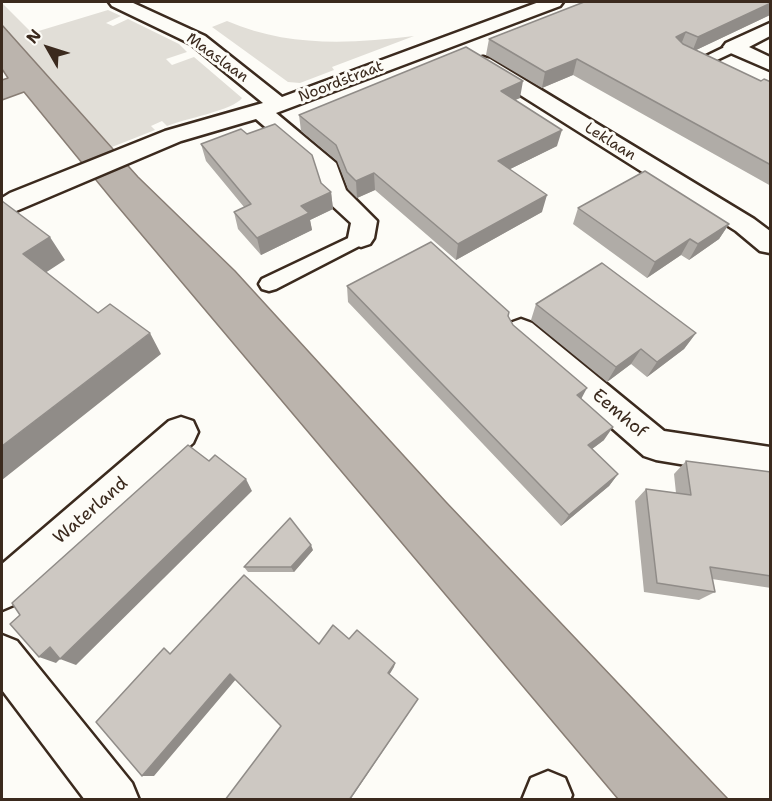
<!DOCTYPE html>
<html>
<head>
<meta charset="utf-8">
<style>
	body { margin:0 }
	#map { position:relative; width:772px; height:801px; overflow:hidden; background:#fdfcf7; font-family:"Shantell Sans",sans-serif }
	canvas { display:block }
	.frame { position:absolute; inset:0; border:3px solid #3b2a1e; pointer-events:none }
	.north { position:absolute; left:18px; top:18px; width:60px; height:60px; -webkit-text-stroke:4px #fdfcf7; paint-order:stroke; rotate:309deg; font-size:16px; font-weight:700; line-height:24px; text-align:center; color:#3b2a1e }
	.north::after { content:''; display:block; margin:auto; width:21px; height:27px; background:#3b2a1e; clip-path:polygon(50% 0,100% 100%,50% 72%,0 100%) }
</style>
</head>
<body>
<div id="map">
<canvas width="772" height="801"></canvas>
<div class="frame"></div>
<div class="north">N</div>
</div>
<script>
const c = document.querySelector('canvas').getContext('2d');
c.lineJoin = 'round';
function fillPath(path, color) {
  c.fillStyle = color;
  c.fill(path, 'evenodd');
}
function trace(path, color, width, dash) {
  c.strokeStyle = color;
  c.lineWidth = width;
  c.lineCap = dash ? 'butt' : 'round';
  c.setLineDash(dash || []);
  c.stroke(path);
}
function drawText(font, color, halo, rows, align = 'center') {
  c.font = font + ' "Shantell Sans",sans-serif';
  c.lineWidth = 6;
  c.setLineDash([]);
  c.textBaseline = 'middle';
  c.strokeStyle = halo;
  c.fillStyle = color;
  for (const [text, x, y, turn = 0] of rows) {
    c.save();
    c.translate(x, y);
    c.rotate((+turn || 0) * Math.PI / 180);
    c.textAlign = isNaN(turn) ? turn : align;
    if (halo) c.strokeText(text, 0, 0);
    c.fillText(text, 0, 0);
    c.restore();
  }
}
fillPath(new Path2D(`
	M2 2H5L2 3 32 33 108 10 121 16 106 23 113 26 128 19 179 44 187 52 166 59 172 65 194 57 242 98C234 110 184 119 167 126L162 121 151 126 155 130 112 147 2 25Z
	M227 21C287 47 349 44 414 36L332 67 334 70 300 83 288 82 212 27Z`), '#e1ded7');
const water = new Path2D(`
	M2 25 138 177 235 271 446 502 728 799H618L114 202 24 92 2 100V80L8 78 2 69Z`);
fillPath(water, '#bbb4ad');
trace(water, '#887d74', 1.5);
const lane = new Path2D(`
	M733 43 740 47 738 50 704 66H694L692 63Z
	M361 232 367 234 370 238 367 242 276 289 269 291 262 289 259 284 262 279Z`);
const street = new Path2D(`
	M109 2H131L205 36 282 97 539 2H563L560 6 276 113 336 163 346 190 377 221 374 238 370 244 361 247 352 244 348 238 351 223 325 199 316 171 256 119 181 141 2 217V198L10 193 165 131 263 103 191 44 112 6Z
	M770 23V36L749 47 770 57V70L726 51 723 47 726 43Z
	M483 57 490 59 754 219 770 231V253L760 251 736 231 476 67 473 63 476 59Z
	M521 319 532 323 664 431 770 447V479L656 460 644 456 510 339 506 331 510 323Z
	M181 417 193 421 198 432 193 443 16 604 2 610V564L169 421Z
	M2 635 17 641 132 783 139 800H85L2 690Z
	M548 771 565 778 572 795 570 800H522L531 778Z`);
trace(lane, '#3b2a1e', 5);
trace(street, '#3b2a1e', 5);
fillPath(lane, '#fdfcf7');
fillPath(street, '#fdfcf7');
fillPath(new Path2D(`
	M770 15 696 50 761 81 771 82V186L573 75 542 88 486 55 489 39Z
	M520 98 515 100 557 146 510 169 542 212 456 260 375 190 357 198 348 189 337 161 301 131 299 115Z
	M247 134 321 183 331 192 333 209 310 220 312 230 261 255 238 229 234 212 244 207 206 161 201 144Z
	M578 208 729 224 719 239 689 260 681 255 647 278 573 224Z
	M347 286 513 325 581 399 604 440 592 449 618 474 609 486 561 526 348 302Z
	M536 304 696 333 684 349 647 377 631 364 607 382 531 320Z
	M686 461 771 472V588L712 579 715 592 699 600 644 592 635 501 646 489 676 493 674 474Z
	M313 550 294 572H248L244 567Z`), '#b0aca7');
fillPath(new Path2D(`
	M771 3 770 15 692 52 698 37Z
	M686 32 680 47 676 37Z
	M577 59 573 75 542 88 545 72Z
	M523 81 520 98 498 107 501 91Z
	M562 130 557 146 494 177 498 161Z
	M374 173 375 190 357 198 356 181Z
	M331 192 333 209 310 220 312 230 261 255 257 238 301 206Z
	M547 195 542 212 456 260 458 244Z
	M729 224 719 239 689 260 698 244Z
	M50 237 65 260 39 277 23 254Z
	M690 239 681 255 647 278 655 262Z
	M150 333 161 354 2 480V446Z
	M696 333 684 349 647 377 657 362Z
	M641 349 631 364 607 382 616 367Z
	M587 388 579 403 577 395Z
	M613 427 604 440 580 458 588 445Z
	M618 474 609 486 561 526 569 515Z
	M246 479 252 491 76 665 60 659 56 663 39 657Z
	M311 545 313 550 294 572 291 567Z
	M395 663 394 667 388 677V673Z
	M230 674 237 678 154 776H142Z
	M418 699 350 800H349Z`), '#908c88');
const building = new Path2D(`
	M584 2H771V3L698 37 686 32 676 37 683 44 761 81 764 79 771 82V165L577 59 545 72 489 39Z
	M466 47 523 81 501 91 562 130 498 161 547 195 458 244 374 173 356 181 347 172 336 145 299 115Z
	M275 124 312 155 321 183 331 192 301 206 309 213 257 238 234 212 251 204 201 144 241 129 247 134Z
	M645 171 729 224 698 244 690 239 655 262 578 208Z
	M2 201 50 237 23 254 98 313 110 304 150 333 2 446Z
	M431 242 509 312 508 316 513 325 587 388 577 395 613 427 588 445 618 474 569 515 347 286Z
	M602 263 696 333 657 362 641 349 616 367 536 304Z
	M188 445 209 461 215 455 246 479 60 659 50 647 39 657 10 624 20 615 12 603Z
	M686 461 771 472V576L710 567 715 592 657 583 646 489 691 495Z
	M290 518 311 545 291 567H244Z
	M244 575 319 644 333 625 349 639 357 630 395 663 388 673 418 699 349 800H225L281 726 230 674 142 776 96 722 164 648 170 654Z`);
fillPath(building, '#cdc8c2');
trace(building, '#908c88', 1.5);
drawText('15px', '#3b2a1e', '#fdfcf7', [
	["Maaslaan",217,58,36],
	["Noordstraat",341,82,-21],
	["Leklaan",610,142,32]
]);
drawText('18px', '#3b2a1e', '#fdfcf7', [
	["Eemhof",619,414,40],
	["Waterland",91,511,-41]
]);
</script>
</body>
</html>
